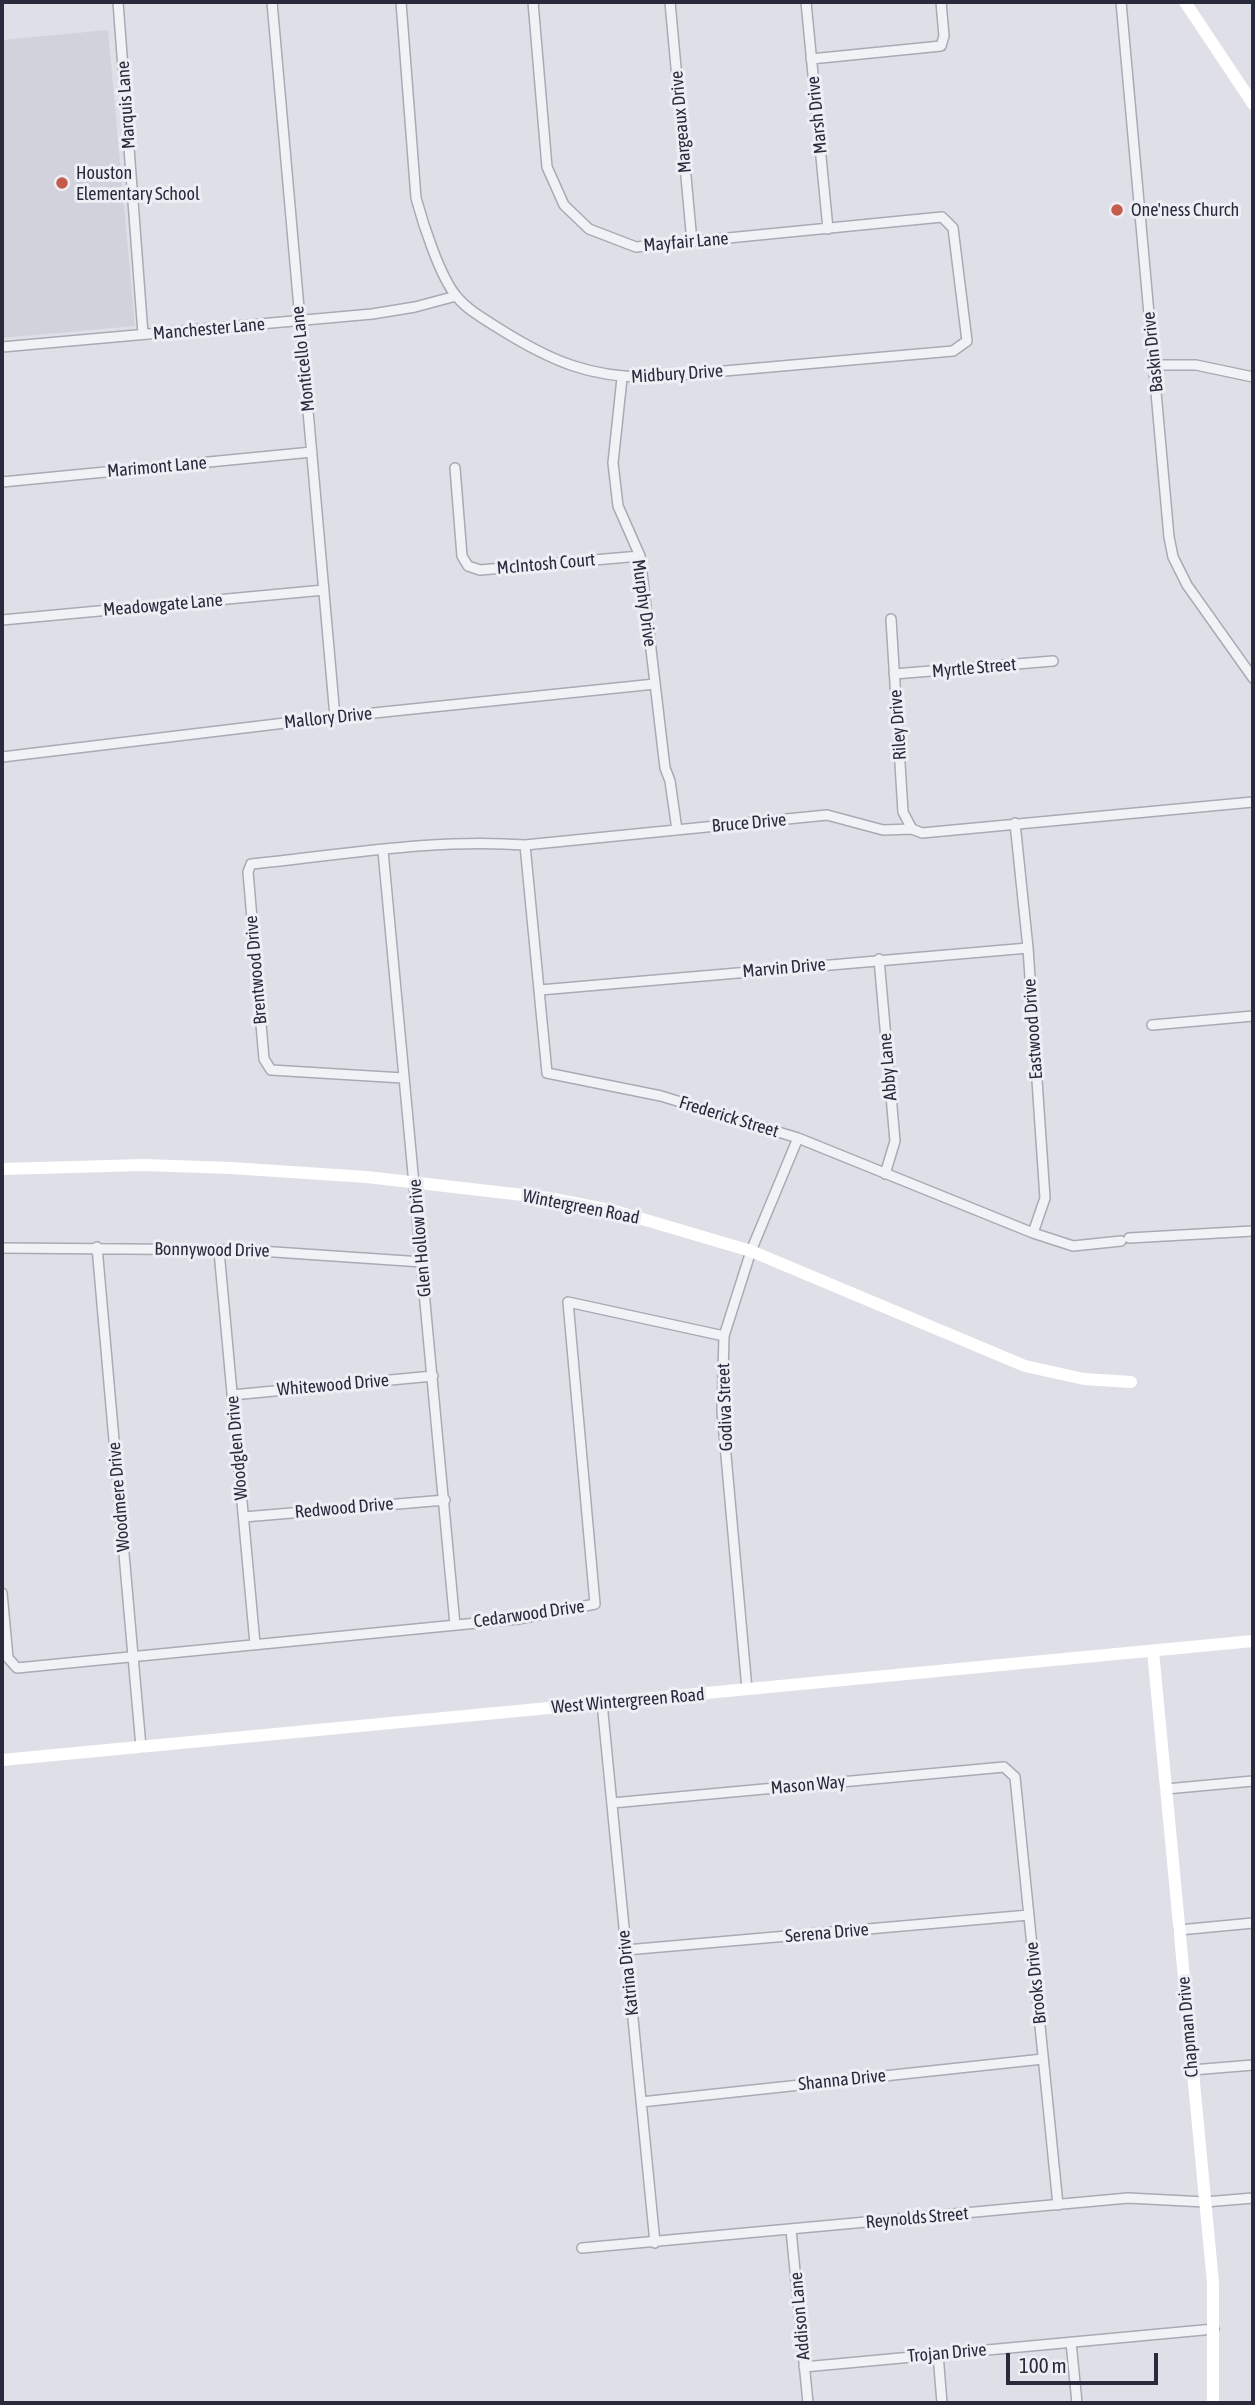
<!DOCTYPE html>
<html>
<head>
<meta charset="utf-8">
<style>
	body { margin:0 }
	#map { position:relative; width:1255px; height:2405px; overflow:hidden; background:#dfe0e7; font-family:"Asap Condensed",sans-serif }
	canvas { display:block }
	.frame { position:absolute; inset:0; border:4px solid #292b3d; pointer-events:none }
	.scale { position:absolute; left:1006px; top:2353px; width:152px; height:32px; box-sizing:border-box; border:4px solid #292b3d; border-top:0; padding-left:9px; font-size:21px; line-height:24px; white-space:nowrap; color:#292b3d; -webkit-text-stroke:5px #eeeff5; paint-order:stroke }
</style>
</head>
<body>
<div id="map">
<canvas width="1255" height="2405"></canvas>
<div class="frame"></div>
<div class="scale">100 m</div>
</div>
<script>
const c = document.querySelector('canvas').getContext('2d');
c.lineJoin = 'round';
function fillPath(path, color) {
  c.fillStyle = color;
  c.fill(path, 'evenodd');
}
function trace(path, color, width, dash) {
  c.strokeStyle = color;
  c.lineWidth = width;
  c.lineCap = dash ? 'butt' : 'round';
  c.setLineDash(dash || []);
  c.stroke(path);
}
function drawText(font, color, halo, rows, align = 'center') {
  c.font = font + ' "Asap Condensed",sans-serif';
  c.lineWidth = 6;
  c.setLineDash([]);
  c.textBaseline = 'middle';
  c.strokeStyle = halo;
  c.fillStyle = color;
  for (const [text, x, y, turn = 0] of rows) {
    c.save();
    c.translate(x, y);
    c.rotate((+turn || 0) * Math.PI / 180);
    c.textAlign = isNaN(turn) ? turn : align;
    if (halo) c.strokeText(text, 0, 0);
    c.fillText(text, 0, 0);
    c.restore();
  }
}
fillPath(new Path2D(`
	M108 30 135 326 2 338V40Z`), '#d1d2dc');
const street = new Path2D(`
	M118 2 143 334
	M272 2 335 717
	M401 2 416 198C423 224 440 277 457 297 467 309 482 318 495 326 550 361 591 379 656 377L953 351 967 341 953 228 942 217 636 247 589 229 564 205 547 167 533 2
	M670 2 692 242
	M806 2 828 229
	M1121 2 1169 537 1173 557 1187 585 1253 678
	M811 59 941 46 944 36 941 2
	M2 347 372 314 415 307 456 296
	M1155 365H1196L1253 377
	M622 378 613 463 618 506 640 556 665 768 670 781 677 830
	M455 468 462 556 468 566 480 570 640 556
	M2 482 312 452
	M891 619 903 812 912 829
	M2 620 324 590
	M894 674 1053 661
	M2 757 335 717 655 684
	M1015 823 1028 948 1045 1198 1033 1233
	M525 845 547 1073 661 1096 798 1138 1033 1233 1073 1246 1121 1241
	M383 851 455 1625
	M879 959 895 1141 885 1174
	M540 990 1028 948
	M1152 1025 1253 1016
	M403 1078 271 1070 264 1059 248 872 251 864C340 855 436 838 525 845L827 815 883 830 912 829 922 833 1253 802
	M1129 1238 1253 1231
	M97 1247 141 1747
	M2 1248 245 1250 422 1262
	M219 1251 255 1644
	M232 1395 433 1376
	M244 1517 445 1500
	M2 1593 8 1658 17 1668 518 1619 595 1604 568 1302 724 1336
	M747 1689 722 1411 724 1336 751 1251 798 1138
	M602 1703 655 2243
	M1166 1789 1253 1781
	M612 1803 1004 1767 1015 1777 1058 2205
	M1179 1930 1253 1923
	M626 1950 1029 1915
	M1192 2070 1253 2065
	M641 2102 1043 2059
	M791 2230 808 2403
	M582 2248 1128 2198 1205 2202 1253 2198
	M1071 2342 1077 2403
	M938 2354 942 2403
	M804 2367 1214 2329`);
trace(street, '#a8aab4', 12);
trace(street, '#f1f2f6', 9);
trace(new Path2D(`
	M1185 2 1253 104
	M2 1169 144 1165 231 1168 367 1177 549 1198 615 1211 751 1251 1025 1366 1084 1379 1131 1382
	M1153 1651 1213 2283V2403
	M2 1760 1253 1641`), '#fff', 12);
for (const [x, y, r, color] of [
	[62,183,7,"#c45c4c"],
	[1117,210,7,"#c45c4c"]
]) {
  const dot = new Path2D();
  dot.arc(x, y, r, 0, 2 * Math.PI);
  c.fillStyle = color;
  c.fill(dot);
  trace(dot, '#eeeff5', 2.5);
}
drawText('18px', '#292b3d', '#eeeff5', [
	["Marquis Lane",126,105,-94],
	["Marsh Drive",817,115,-96],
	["Margeaux Drive",681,122,-95],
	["Mayfair Lane",686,242,-5],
	["Manchester Lane",209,329,-5],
	["Baskin Drive",1153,352,-96],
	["Monticello Lane",303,359,-96],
	["Midbury Drive",677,374,-4],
	["Marimont Lane",157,467,-5],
	["McIntosh Court",546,564,-5],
	["Murphy Drive",644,603,82],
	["Meadowgate Lane",163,605,-5],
	["Myrtle Street",974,668,-5],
	["Mallory Drive",328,718,-6],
	["Riley Drive",898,725,-94],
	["Bruce Drive",749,823,-5],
	["Marvin Drive",784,968,-5],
	["Brentwood Drive",256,970,-95],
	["Eastwood Drive",1033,1029,-94],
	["Abby Lane",888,1067,-95],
	["Frederick Street",729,1117,17],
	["Wintergreen Road",581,1207,11],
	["Glen Hollow Drive",420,1238,-95],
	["Bonnywood Drive",212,1250,1],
	["Whitewood Drive",333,1385,-5],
	["Godiva Street",725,1407,-92],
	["Woodglen Drive",237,1448,-95],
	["Woodmere Drive",119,1497,-95],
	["Redwood Drive",344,1508,-5],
	["Cedarwood Drive",529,1614,-8],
	["West Wintergreen Road",628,1701,-5],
	["Mason Way",808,1785,-5],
	["Serena Drive",827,1933,-5],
	["Katrina Drive",628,1973,-96],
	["Brooks Drive",1036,1983,-96],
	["Chapman Drive",1188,2027,-95],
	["Shanna Drive",842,2080,-6],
	["Reynolds Street",917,2218,-5],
	["Addison Lane",800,2316,-95],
	["Trojan Drive",947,2353,-5]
]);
drawText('18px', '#292b3d', '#eeeff5', [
	["Houston",76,173],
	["Elementary School",76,194],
	["One'ness Church",1131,210]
], 'left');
</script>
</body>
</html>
